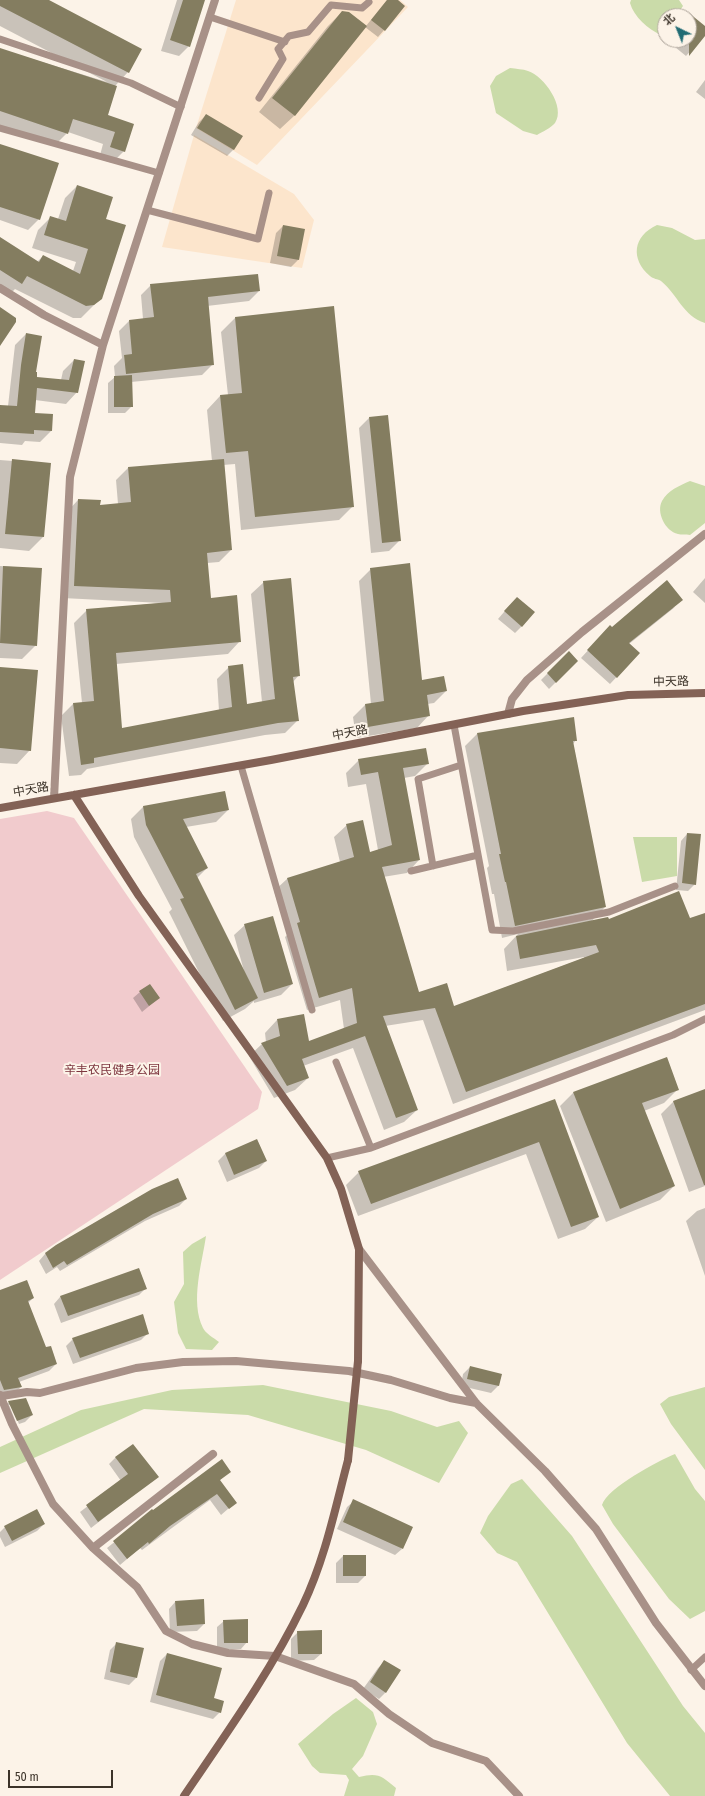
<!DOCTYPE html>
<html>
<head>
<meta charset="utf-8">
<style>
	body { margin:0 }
	#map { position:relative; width:705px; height:1796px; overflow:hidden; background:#fcf3e8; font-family:"Fira Sans Condensed","Noto Sans SC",sans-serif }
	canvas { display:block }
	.north { position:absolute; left:657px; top:8px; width:40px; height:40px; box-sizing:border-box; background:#fcf3e8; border:1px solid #afa69c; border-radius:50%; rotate:317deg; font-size:11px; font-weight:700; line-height:16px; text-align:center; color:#3c3329 }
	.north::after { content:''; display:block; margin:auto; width:14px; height:18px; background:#216c74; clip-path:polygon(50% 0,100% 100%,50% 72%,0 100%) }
	.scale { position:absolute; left:8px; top:1770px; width:105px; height:18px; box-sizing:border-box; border:2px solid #3c3329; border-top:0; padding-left:5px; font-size:12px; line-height:14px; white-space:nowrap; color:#3c3329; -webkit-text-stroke:3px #fcf3e8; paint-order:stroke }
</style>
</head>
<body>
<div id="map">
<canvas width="705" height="1796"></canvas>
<div class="north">北</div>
<div class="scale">50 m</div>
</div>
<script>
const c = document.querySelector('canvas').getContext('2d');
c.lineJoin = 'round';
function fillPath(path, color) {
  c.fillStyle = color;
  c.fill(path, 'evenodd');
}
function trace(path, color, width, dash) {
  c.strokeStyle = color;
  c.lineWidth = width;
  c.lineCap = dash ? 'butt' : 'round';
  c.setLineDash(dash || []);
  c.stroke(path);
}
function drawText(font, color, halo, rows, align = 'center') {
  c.font = font + ' "Fira Sans Condensed","Noto Sans SC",sans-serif';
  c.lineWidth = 4;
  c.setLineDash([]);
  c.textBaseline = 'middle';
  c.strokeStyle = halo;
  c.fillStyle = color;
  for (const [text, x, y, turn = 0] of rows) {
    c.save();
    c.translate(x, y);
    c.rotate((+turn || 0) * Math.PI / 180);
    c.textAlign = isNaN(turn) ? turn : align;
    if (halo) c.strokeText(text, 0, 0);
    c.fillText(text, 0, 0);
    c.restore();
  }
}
fillPath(new Path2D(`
	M236 0H400L408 7 257 165 196 128Z
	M194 135 294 194 314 220 302 268 162 247Z`), '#fce5cc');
fillPath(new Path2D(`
	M47 811 74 818 262 1092 258 1109 0 1280V819Z`), '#f1cbcd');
fillPath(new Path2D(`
	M631 0H679L683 6 676 16H665V30L661 35C648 29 634 17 630 3Z
	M510 68C516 69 523 69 528 71 544 76 566 107 555 123 551 128 542 132 537 135L523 131 496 113 490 86 496 76Z
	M657 225 672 228 695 240 705 239V323C683 316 678 295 661 281 658 279 653 279 650 276 630 259 633 236 657 225Z
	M690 481 705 486V523L690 535C686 534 681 535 678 534 665 531 656 512 662 501 668 490 679 486 690 481Z
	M633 837H677V876L642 882Z
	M206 1236C202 1264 190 1301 203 1328 205 1333 214 1338 219 1342L212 1350 186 1349 178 1333 174 1302 184 1284 183 1252 192 1244Z
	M263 1385 391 1411 437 1427 459 1421 468 1433 439 1483 366 1450 248 1415 144 1409 0 1473V1447L81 1410 172 1390Z
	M705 1387V1470L671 1424 660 1404 669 1397Z
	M675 1454 695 1489 705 1501V1611L690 1619 669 1599 613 1524 602 1505C607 1488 658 1461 675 1454Z
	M522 1479 572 1536 683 1706 705 1733V1796H670L627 1743 517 1562 497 1553 480 1533 488 1516 511 1484Z
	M356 1698 373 1712 377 1724 363 1756 352 1769 359 1777C378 1772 382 1776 396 1788L394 1796H344L349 1780 346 1775 320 1773 312 1766 298 1744 333 1714Z`), '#cadba9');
fillPath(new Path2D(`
	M0 0H47L128 72 115 86 107 115 133 125 124 151 112 163 99 159 103 144 68 132 55 145 0 127V49L107 82 0 26Z
	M177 0H204L189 46 179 56 161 51Z
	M387 0H396L384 30 378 37 365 27 294 116 280 129 259 112 328 26 342 12 366 26Z
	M689 21 705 27V35L686 56 670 43 673 40H689Z
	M705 80V99L696 92Z
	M206 115 234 149 227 156 191 135 199 122Z
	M0 145 39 219 28 230 0 220Z
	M77 186 105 219 101 298 81 318H73L15 289 9 295 0 290V239L37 262 43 256 73 271 76 262 32 248 38 230 51 217 58 219 65 198Z
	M283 226 298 260 291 267 270 263 276 233Z
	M151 285 259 291 249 301 207 306 212 365 202 375 131 382 132 406 125 413H108V383L115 377 114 366 122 358 119 331 129 321 143 319 141 295Z
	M333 307 353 506 339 520 241 530 235 464 223 465 231 550 219 562 207 563 210 599 240 641 228 654 116 664 121 729 219 711 217 679 229 667 246 706 262 702 251 594 264 582 299 675 293 682 297 721 285 733 265 735 87 769 81 775 69 776 61 716 73 704 82 703 74 623 87 610 162 603 62 598 66 513 78 500 99 506 118 504 116 480 128 468 212 461 207 410 220 396 228 395 221 332 235 318Z
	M26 334 36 378 61 380 63 371 74 360 77 392 66 404 35 400 34 414 52 415 51 431 40 442 25 441 22 445 0 443V406H8L15 345Z
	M387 416 400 540 389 551 371 553 359 428 369 418Z
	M0 460 50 464 43 537 29 551 0 548Z
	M0 566 41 569 36 645 22 659 0 658Z
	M371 569 421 681 446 691 434 703 427 704 429 715 417 728 356 738 353 717 365 705 371 704 359 581Z
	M705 578V603L693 592Z
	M510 605 522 626 515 633 498 619Z
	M675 607 629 644 639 653 610 684 581 658 603 634 611 628Z
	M569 652 577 661 549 689 541 680Z
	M0 668 30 750 17 764 0 763Z
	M477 734 576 740 573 744 605 907 591 922 689 920 705 914V1010L453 1104 423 1020 385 1026 417 1110 404 1122 384 1130 353 1048 303 1066 308 1078 295 1090 274 1098 249 1056 262 1044 266 1042 265 1033 277 1020 308 1042 344 1029 340 1000 307 1010 285 937 288 934 274 891 287 879 340 862 334 837 347 825 369 853 378 850 366 784 348 787 346 773 359 760 428 763 415 776 404 778 419 860 407 873 383 877 418 993 453 1007 584 958V957L507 971 504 949 518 934 502 938 494 894H492L487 868 489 866 465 746Z
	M225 792 228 810 216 822 186 827 207 868 197 878 244 971 234 935 245 925 292 984 281 995 254 1003V1001L245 1009 223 1021 169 912 172 909 134 837 131 819 143 807Z
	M687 834 695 884 688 891 676 890 681 841Z
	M140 992 159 998 142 1012 133 998Z
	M678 1089 664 1103 644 1111 674 1186 660 1200 606 1222 560 1106 573 1093Z
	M705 1090V1186L689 1192 661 1114 674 1101Z
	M554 1100 598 1217 585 1229 558 1239 526 1154 358 1216 346 1185 359 1172Z
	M257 1140 266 1161 259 1168 227 1182 218 1161 225 1154Z
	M153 1190 186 1199 179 1206 145 1221 60 1271 57 1267 46 1274 39 1261 45 1254Z
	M705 1208V1276L686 1221 697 1211Z
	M139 1269 146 1288 139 1295 61 1323 54 1304 60 1297Z
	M0 1291 33 1298 28 1303 45 1349 56 1364 49 1371 19 1382 21 1387 14 1394 0 1396Z
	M148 1333 141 1340 73 1364 66 1346 73 1339Z
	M470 1367 500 1375 498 1386 491 1393 461 1386 463 1374Z
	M9 1402 32 1415 25 1422 19 1424 11 1405H9L17 1425 10 1428 2 1408Z
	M116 1457 157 1477 91 1528 80 1512 121 1481 109 1464Z
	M230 1471 219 1481 236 1502 221 1515 210 1500 142 1550 140 1548 120 1565 107 1548 153 1511Z
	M354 1501 402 1549 395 1555 337 1529 347 1507Z
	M44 1524 37 1531 5 1547 0 1537V1532L5 1527Z
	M343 1556 365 1576 358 1583H336V1563Z
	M175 1602 204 1624 197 1631 170 1632 169 1609Z
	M224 1621 247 1642 241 1649 217 1650V1627Z
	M298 1632 321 1654 314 1660 291 1661V1639Z
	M117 1643 136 1678 129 1685 104 1679 110 1650Z
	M167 1654 213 1699 220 1712 213 1719 150 1702 160 1661Z
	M385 1661V1693L379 1699 363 1689 378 1668Z`), '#0003');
fillPath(new Path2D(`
	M0 0H49L142 49 129 73 0 6Z
	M183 0H205L190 47 170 40Z
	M387 0H398L405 6 385 31 371 20Z
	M342 11 349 12 367 26 295 116 272 98Z
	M689 13 705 26V36L689 56Z
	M0 48 117 86 108 115 134 124 125 152 110 147 115 132 73 119 68 134 0 111Z
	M206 114 243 136 234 150 197 128Z
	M0 144 59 163 40 220 0 207Z
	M77 185 113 197 106 219 126 225 102 299 94 305 86 306 27 276 22 284 0 270V237L39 262 43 255 80 274 88 249 44 235 50 216 66 221Z
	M283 225 305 229 299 260 277 256Z
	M258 274 260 291 208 297 214 365 126 374 124 355 132 354 129 320 154 317 150 284Z
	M334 306 354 507 255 517 248 451 226 453 220 395 242 393 235 317Z
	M0 307 16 318V322L0 346Z
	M26 333 42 336 36 372H37V377L69 380 74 359 85 361 78 393 37 388 35 413 53 414 52 431 34 430V434L0 432V405L17 406 21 365Z
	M132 375 133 407H114V376Z
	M388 415 401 541 382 543 369 417Z
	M12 459 51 463 44 537 5 534Z
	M224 459 232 550 207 553 211 598 237 595 241 642 116 653 122 728 232 707 228 666 243 664 247 704 275 699 263 581 291 578 300 676 293 677 299 721 278 723 94 758V763L81 765 73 703 94 701 86 609 171 602 170 590 74 586 78 499 101 500 100 505 131 502 128 467Z
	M410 563 422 680 444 676 447 691 427 695 430 716 368 727 365 704 384 701 370 568Z
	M3 566 42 568 37 646 0 643Z
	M667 580 683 600 629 643 640 653 617 678 587 650 610 625 612 627Z
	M517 597 535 612 522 627 504 611Z
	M569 651 578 661 556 683 547 673Z
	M0 667 38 670 31 751 0 748Z
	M574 717 577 741H573L606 907 515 926 506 882H505L499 854H501L477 733Z
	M426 748 429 764 403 768 420 860 382 867 419 992 447 983 454 1006 599 952 596 945 520 959 516 936 608 917 609 919 679 891 690 918 705 913V1004L466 1092 435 1008 383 1016 418 1110 396 1118 365 1036 302 1059 309 1078 287 1086 261 1043 280 1036 277 1019 304 1014 309 1041 357 1023 352 988 319 998 297 923 300 922 287 878 354 857 346 824 363 820 370 852 392 845 378 772 361 775 358 759Z
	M225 791 229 810 183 819 208 868 196 874 258 998 235 1010 180 899 184 898 146 825 143 806Z
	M687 833 701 834 696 885 682 883Z
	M273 916 293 984 264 993 244 924Z
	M150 984 160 998 149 1006 139 991Z
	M667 1057 679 1090 642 1103 675 1186 620 1209 573 1092Z
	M705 1089V1185H704L673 1101Z
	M555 1099 599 1217 571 1227 539 1142 371 1204 358 1171Z
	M257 1139 267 1161 234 1175 225 1153Z
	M178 1178 187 1199 153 1214 67 1265 64 1261 53 1268 45 1253 56 1245 152 1189Z
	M139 1268 147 1289 68 1316 60 1296Z
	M27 1280 34 1298 28 1301 46 1347 51 1346 57 1364 18 1378 22 1387 4 1390 0 1380V1290Z
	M143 1314 149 1334 80 1358 72 1338Z
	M470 1366 502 1374 499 1386 467 1379Z
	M26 1398 33 1415 17 1421 8 1401Z
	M133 1444 159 1477 98 1522 86 1505 128 1474 115 1457Z
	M222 1459 231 1472 220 1480 237 1503 229 1509 217 1494 170 1526 149 1544 148 1542 127 1559 113 1541 152 1509 153 1510Z
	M353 1499 413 1527 403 1549 343 1522Z
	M37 1509 45 1524 12 1541 4 1526Z
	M343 1555H366V1576H343Z
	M204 1599 205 1624 177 1626 175 1601Z
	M248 1619V1643H224L223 1620Z
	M322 1630V1654H298L297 1631Z
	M116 1642 144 1648 137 1678 110 1672Z
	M167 1653 222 1668 214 1698 224 1701 221 1713 156 1695Z
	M384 1660 401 1670 386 1693 370 1682Z`), '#847d60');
trace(new Path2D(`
	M210 17 285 42
	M0 39 131 83 181 107
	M259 98 283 59 278 49 289 36 308 32 331 5 362 8 369 2
	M0 128 159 173
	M147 210 258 239 269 193
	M454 725 492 930 513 931 609 912 675 886
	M241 766 312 1010
	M433 866 418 779 461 765
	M411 871 478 855
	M336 1062 371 1148
	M327 1158 371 1148 673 1035 705 1019
	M691 1670 705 1657`), '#a89188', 7);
trace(new Path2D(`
	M508 714 512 699 527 680 582 632 705 534
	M359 1249 476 1403 545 1471 596 1529 656 1623 705 1686
	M0 1395 12 1424 53 1504 93 1548 137 1587 166 1631 192 1644 228 1653 275 1656 354 1684 389 1714 432 1743 486 1761 519 1796
	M2 1396 27 1392 40 1393 136 1368 183 1362 236 1361 349 1371 391 1380 450 1398 476 1403
	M93 1548 213 1454`), '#a89188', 8);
trace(new Path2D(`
	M0 288 44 315 103 345
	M54 798 70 477 103 345 215 0`), '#a89188', 8);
trace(new Path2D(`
	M74 795 139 896 327 1158 341 1189 359 1249 358 1361
	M0 808 271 760 523 711 628 695 705 693
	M184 1796C226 1734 270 1673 303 1605 325 1559 335 1509 348 1460`), '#836256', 8);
trace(new Path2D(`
	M348 1460 358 1361`), '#836256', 8);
drawText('12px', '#3c3329', '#fcf3e8', [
	["中天路",671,682,-1],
	["中天路",350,733,-11],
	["中天路",31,790,-10]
]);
drawText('12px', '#7d363f', '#fcf3e8', [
	["辛丰农民健身公园",112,1071]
]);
</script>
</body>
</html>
